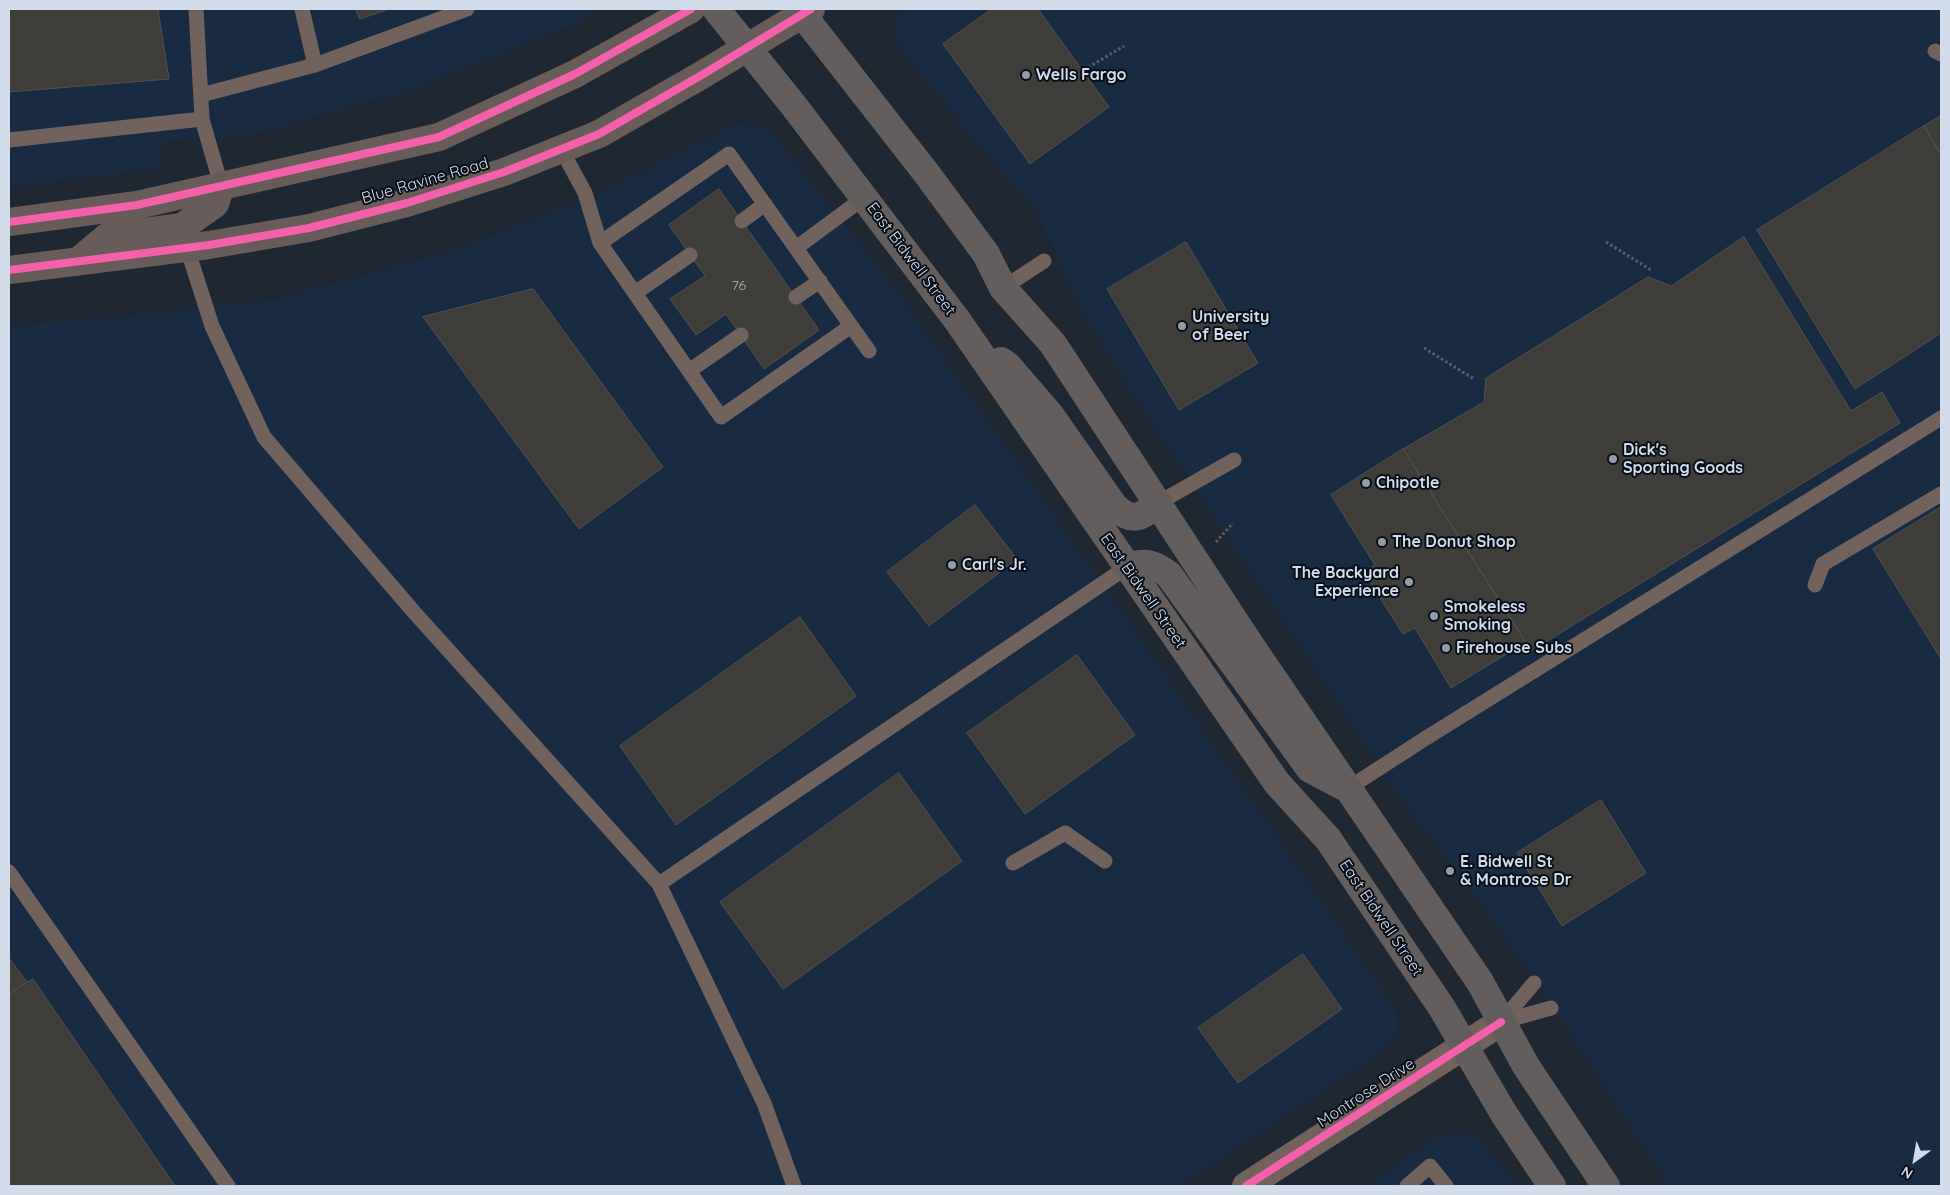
<!DOCTYPE html>
<html>
<head>
<meta charset="utf-8">
<style>
	body { margin:0 }
	#map { position:relative; width:1950px; height:1195px; overflow:hidden; background:#1f2733; font-family:Quicksand,sans-serif }
	canvas { display:block }
	.frame { position:absolute; inset:0; border:10px solid #d2dcea; pointer-events:none }
	.north { position:absolute; left:1890px; top:1135px; width:50px; height:50px; -webkit-text-stroke:4px #080f18; paint-order:stroke; rotate:212deg; font-size:14px; font-weight:700; line-height:20px; text-align:center; color:#d2dcea }
	.north::after { content:''; display:block; margin:auto; width:18px; height:22px; background:#d2dcea; clip-path:polygon(50% 0,100% 100%,50% 72%,0 100%) }
</style>
</head>
<body>
<div id="map">
<canvas width="1950" height="1195"></canvas>
<div class="frame"></div>
<div class="north">N</div>
</div>
<script>
const c = document.querySelector('canvas').getContext('2d');
c.lineJoin = 'round';
function fillPath(path, color) {
  c.fillStyle = color;
  c.fill(path, 'evenodd');
}
function trace(path, color, width, dash) {
  c.strokeStyle = color;
  c.lineWidth = width;
  c.lineCap = dash ? 'butt' : 'round';
  c.setLineDash(dash || []);
  c.stroke(path);
}
function drawText(font, color, halo, rows, align = 'center') {
  c.font = font + ' Quicksand,sans-serif';
  c.lineWidth = 4;
  c.setLineDash([]);
  c.textBaseline = 'middle';
  c.strokeStyle = halo;
  c.fillStyle = color;
  for (const [text, x, y, turn = 0] of rows) {
    c.save();
    c.translate(x, y);
    c.rotate((+turn || 0) * Math.PI / 180);
    c.textAlign = isNaN(turn) ? turn : align;
    if (halo) c.strokeText(text, 0, 0);
    c.fillText(text, 0, 0);
    c.restore();
  }
}
fillPath(new Path2D(`
	M9 9H597L578 23 406 91 253 134 159 142 165 167 9 187Z
	M906 9H1941V1186H1668L1583 1052 1507 939 1406 805 1157 431 1090 325 1035 211 911 63 896 38 898 14Z
	M740 123 768 129 884 274 1070 538 1397 1011 1398 1029 1385 1049 1180 1186H9V326L140 315 278 299 451 251 595 195Z
	M1454 1133 1474 1135 1497 1160 1514 1186H1367L1432 1140Z`), '#192a43');
const building = new Path2D(`
	M9 9H158L169 79 9 92Z
	M356 9H389L360 19Z
	M992 9H1038L1109 107 1030 164 943 44Z
	M1941 116V155L1924 126Z
	M1924 126 1941 155V333L1855 389 1757 230Z
	M719 189 819 330 764 369 726 314 696 335 670 299 705 276 669 225Z
	M1744 237 1851 411 1882 392 1900 423 1531 651 1403 449 1484 402 1486 378 1648 277 1671 286Z
	M1186 242 1258 363 1179 410 1107 289Z
	M533 289 663 467 579 529 423 317Z
	M1403 449 1526 642 1451 688 1415 628 1403 634 1363 571 1375 565 1331 495Z
	M975 505 1017 559 929 626 887 572Z
	M1941 507V659L1873 549Z
	M800 617 856 696 676 825 620 746Z
	M1077 655 1135 735 1025 814 967 733Z
	M899 773 962 861 783 989 720 902Z
	M1601 800 1646 873 1562 926 1517 853Z
	M1303 954 1342 1009 1238 1083 1198 1028Z
	M9 958 27 982 9 994Z
	M33 979 175 1186H9V994Z`);
fillPath(building, '#3f3e3b');
trace(building, '#515152', 1);
trace(new Path2D(`
	M1084 70 1124 46
	M1606 242 1651 270
	M1424 348 1474 379
	M1216 542 1233 523`), '#615c5d', 3, [2.5, 2.5]);
trace(new Path2D(`
	M196 9 202 119 221 185
	M302 9 315 65 467 9
	M1935 51 1941 54
	M201 95 315 65
	M9 140 202 119
	M561 149 585 193 600 243 729 154 869 351
	M742 221 765 204
	M600 243 721 417 851 326
	M187 248 212 326 264 437 413 611 659 884 764 1103 794 1186
	M796 248 865 197
	M1003 288 1044 261
	M635 293 690 255
	M796 297 820 281
	M689 371 741 335
	M1158 503 1234 460
	M1815 585 1823 564 1941 494
	M1347 789 1426 738 1941 418
	M1013 863 1065 833 1105 861
	M9 872 228 1186
	M659 884 1127 567
	M1501 1022 1551 1008
	M1501 1022 1534 983
	M1407 1186 1430 1166 1446 1186`), '#72625d', 15);
trace(new Path2D(`
	M1246 1186 1501 1022`), '#72625d', 28);
trace(new Path2D(`
	M9 222 137 205 439 137 575 74 691 9
	M77 262 107 237 182 227 215 204 221 185
	M9 270 209 245 309 228 407 203 504 172 599 134 700 76 811 9`), '#675c59', 28);
trace(new Path2D(`
	M716 9 794 106 957 320 1277 783 1328 839 1442 1008 1504 1114 1552 1186
	M798 9 927 174 986 254 1003 288 1053 344 1249 643 1480 982 1526 1066 1606 1186
	M1001 361 1008 366 1051 416 1114 506C1131 523 1142 518 1158 503
	M1127 567C1144 561 1154 563 1169 575L1310 769 1344 787`), '#635d5d', 28);
trace(new Path2D(`
	M9 222 137 205 439 137 575 74 691 9
	M9 270 209 245 309 228 407 203 504 172 599 134 700 76 811 9
	M1246 1186 1501 1022`), '#f560ab', 8);
for (const [x, y, r, color] of [
	[1026,75,5,"#939daa"],
	[1182,326,5,"#939daa"],
	[1613,459,5,"#939daa"],
	[1366,483,5,"#939daa"],
	[1382,542,5,"#939daa"],
	[952,565,5,"#939daa"],
	[1409,582,5,"#939daa"],
	[1434,616,5,"#939daa"],
	[1446,648,5,"#939daa"],
	[1450,871,5,"#939daa"]
]) {
  const dot = new Path2D();
  dot.arc(x, y, r, 0, 2 * Math.PI);
  c.fillStyle = color;
  c.fill(dot);
  trace(dot, '#080f18', 2);
}
drawText('14px', '#adb4be', null, [
	["76",739,286]
]);
drawText('bold 16px', '#d2dcea', '#080f18', [
	["Wells Fargo",1036,75],
	["University",1192,317],
	["of Beer",1192,335],
	["Dick's",1623,450],
	["Sporting Goods",1623,468],
	["Chipotle",1376,483],
	["The Donut Shop",1392,542],
	["Carl's Jr.",962,565],
	["The Backyard",1399,573,"right"],
	["Experience",1399,591,"right"],
	["Smokeless",1444,607],
	["Smoking",1444,625],
	["Firehouse Subs",1456,648],
	["E. Bidwell St",1460,862],
	["& Montrose Dr",1460,880]
], 'left');
drawText('16px', '#d2dcea', '#080f18', [
	["Blue Ravine Road",425,181,-16],
	["East Bidwell Street",911,259,53],
	["East Bidwell Street",1143,591,55],
	["East Bidwell Street",1381,918,56],
	["Montrose Drive",1366,1093,-33]
]);
</script>
</body>
</html>
